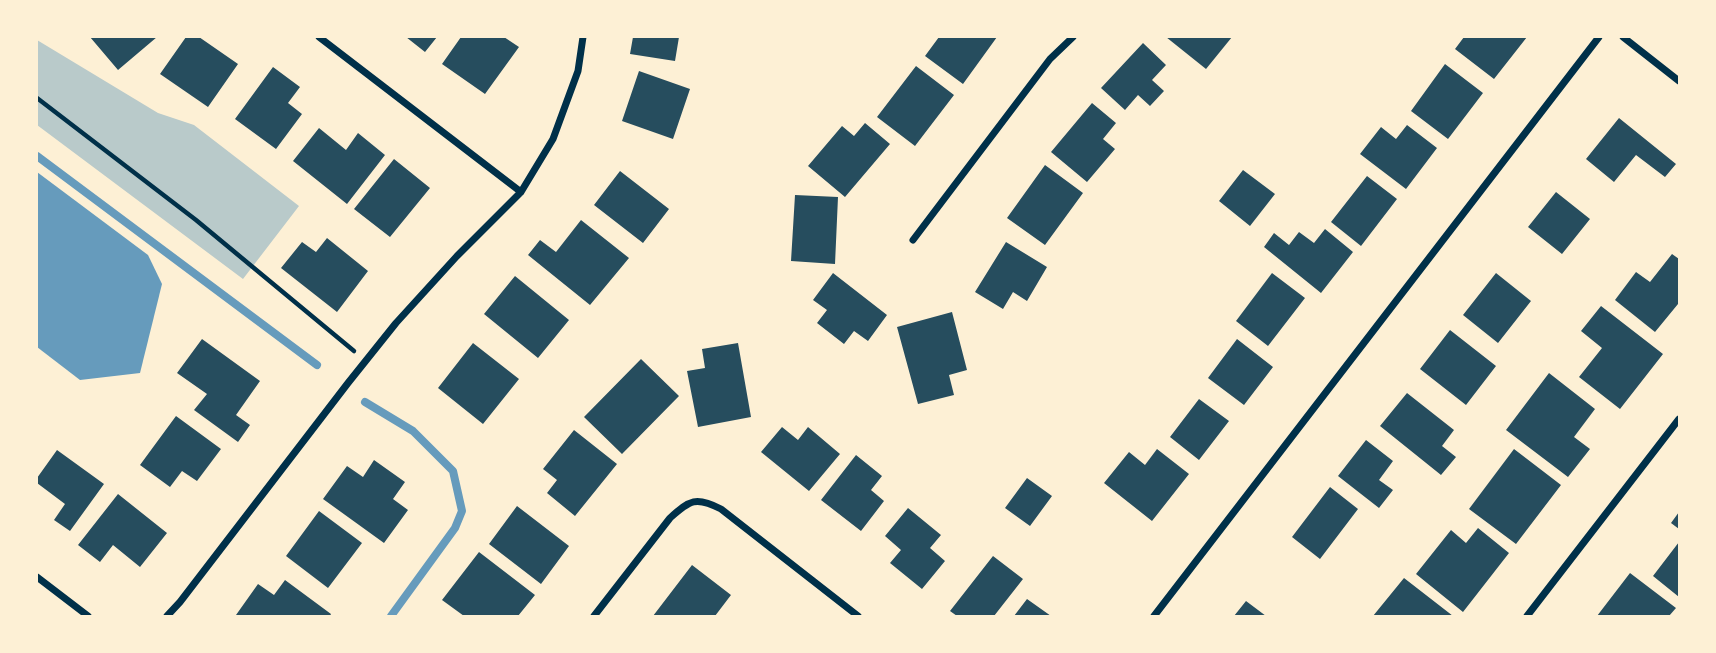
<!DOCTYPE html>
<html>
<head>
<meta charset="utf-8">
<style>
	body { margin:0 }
	#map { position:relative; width:1716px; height:653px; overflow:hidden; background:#fdf0d5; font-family:Ubuntu,sans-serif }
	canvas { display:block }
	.frame { position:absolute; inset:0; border:38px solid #fdf0d5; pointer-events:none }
</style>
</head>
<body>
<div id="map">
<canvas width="1716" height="653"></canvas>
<div class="frame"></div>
</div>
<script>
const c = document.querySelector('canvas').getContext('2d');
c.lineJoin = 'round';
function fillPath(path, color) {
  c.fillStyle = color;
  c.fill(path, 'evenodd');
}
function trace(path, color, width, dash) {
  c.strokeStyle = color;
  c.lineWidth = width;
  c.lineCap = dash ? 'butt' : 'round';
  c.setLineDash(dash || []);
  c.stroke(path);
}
fillPath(new Path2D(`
	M37 40 158 113 194 125 299 206 243 279 37 125Z`), '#b9caca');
fillPath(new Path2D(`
	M37 172 148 255 162 284 140 373 80 380 37 347Z`), '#669bbc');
trace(new Path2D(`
	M37 156 317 365
	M365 402 413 431 453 471 462 511 455 528 391 616`), '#669bbc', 8);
fillPath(new Path2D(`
	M90 37H157L118 70Z
	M186 37H199L238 64 208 107 160 74Z
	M406 37H437L425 52Z
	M461 37H504L519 47 485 94 442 64Z
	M633 37H679L675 61 630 54Z
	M939 37H997L963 84 925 56Z
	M1166 37H1232L1206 69Z
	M1464 37H1527L1494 79 1455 49Z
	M1143 43 1166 65 1152 80 1164 91 1150 106 1138 95 1125 110 1101 88Z
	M1445 64 1483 93 1448 139 1411 111Z
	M916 66 954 95 915 146 877 117Z
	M273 67 300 87 288 103 302 114 276 149 235 119Z
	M639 71 690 89 673 139 622 121Z
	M1092 103 1116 123 1103 139 1115 149 1087 182 1051 152Z
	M1619 118 1676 164 1665 177 1636 155 1614 182 1586 159Z
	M865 123 890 144 845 197 808 166 842 126 854 136Z
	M1407 125 1437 148 1406 189 1360 154 1381 127 1396 139Z
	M319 128 346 150 358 133 385 155 347 204 293 161Z
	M394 159 430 188 390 237 354 209Z
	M1045 165 1083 193 1045 245 1007 218Z
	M1243 170 1275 194 1250 226 1219 201Z
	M620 171 669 209 643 243 594 205Z
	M1367 176 1397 199 1361 246 1331 222Z
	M1556 192 1590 219 1562 254 1528 227Z
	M795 195 838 197 835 264 791 261Z
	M581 220 629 258 590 305 528 255 540 240 556 252Z
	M1325 229 1353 252 1321 293 1264 247 1274 233 1289 245 1299 232 1314 243Z
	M327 238 368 271 337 312 281 268 302 242 316 252Z
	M1006 242 1047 267 1027 301 1013 292 1003 309 975 292Z
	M1672 254 1679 259V305L1678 304 1655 332 1615 300 1636 272 1650 282Z
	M833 273 887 315 868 341 854 331 844 344 817 323 827 310 813 300Z
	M1272 273 1305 298 1268 346 1236 321Z
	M1496 273 1531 301 1498 343 1463 315Z
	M515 276 569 320 538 358 484 314Z
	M1601 306 1663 354 1620 409 1579 377 1602 348 1581 331Z
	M952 312 967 370 949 375 954 395 918 404 897 327Z
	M1450 330 1496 366 1466 405 1420 369Z
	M202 339 260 381 236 415 250 425 238 442 194 410 207 394 177 373Z
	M1237 339 1273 367 1244 405 1208 378Z
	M473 343 519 379 483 424 438 388Z
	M738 343 751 417 698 427 687 371 705 368 702 349Z
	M641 359 679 396 622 454 584 417Z
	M1549 373 1595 409 1574 437 1590 449 1568 477 1506 430Z
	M1407 393 1454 430 1442 446 1456 457 1441 475 1380 426Z
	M1199 399 1229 421 1199 460 1170 437Z
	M176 416 221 449 197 481 182 471 170 487 140 465Z
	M782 427 798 440 808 427 840 454 809 491 761 452Z
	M574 430 617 464 575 516 547 493 557 480 543 469Z
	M1366 440 1393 461 1379 480 1393 490 1379 508 1338 476Z
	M1157 449 1189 474 1152 521 1104 483 1129 452 1145 465Z
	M1514 449 1561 485 1516 544 1469 509Z
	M57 450 104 484 70 531 54 520 65 504 37 483V478Z
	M856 455 882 476 871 490 884 501 861 531 821 500Z
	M374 460 405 482 393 499 408 510 384 543 323 499 347 466 363 477Z
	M1027 478 1052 496 1030 526 1005 508Z
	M1330 487 1358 509 1320 559 1292 537Z
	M118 494 167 533 140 567 113 545 100 562 78 545Z
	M517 506 569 546 541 584 489 544Z
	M908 508 941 535 930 548 945 561 922 589 890 563 901 550 885 536Z
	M319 511 362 543 328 588 286 556Z
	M1679 512V529L1671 523Z
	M1478 528 1509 553 1463 612 1416 574 1451 530 1466 543Z
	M1679 542V597L1653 576Z
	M479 552 535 595 518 616H464L442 600Z
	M993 556 1023 579 994 616H957L950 611Z
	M692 565 731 595 715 616H653Z
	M1630 573 1676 608 1669 616H1597Z
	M1404 578 1453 616H1373Z
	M285 580 331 614 330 616 236 615 258 584 274 595Z
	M1027 599 1051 616H1014Z
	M1246 601 1266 616H1234Z`), '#264d5e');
trace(new Path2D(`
	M37 98 196 220 354 351`), '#003049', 4.5);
trace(new Path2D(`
	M319 37 521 192
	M1623 37 1679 81
	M913 240 1050 59 1073 37
	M37 577 88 616
	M167 616 180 602 348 383 396 323 457 256 521 192 553 139 578 71 583 37
	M594 616 670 518C690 500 696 496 721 509L858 616
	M1154 616 1599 37
	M1527 616 1679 419`), '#003049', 7);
</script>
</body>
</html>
